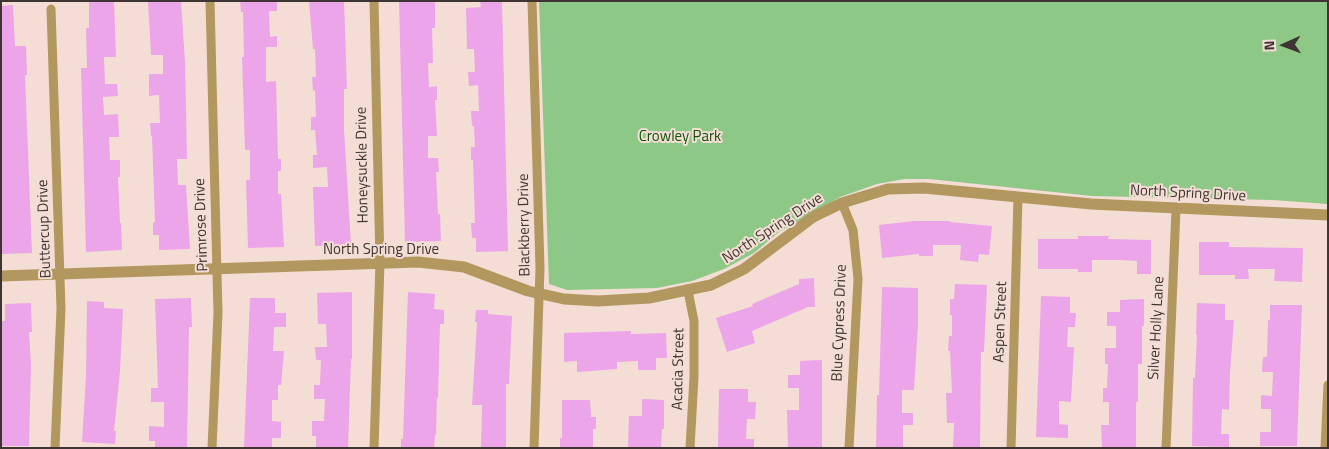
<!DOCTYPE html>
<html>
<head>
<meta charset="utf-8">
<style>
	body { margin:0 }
	#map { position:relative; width:1329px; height:449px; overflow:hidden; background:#f4ddd5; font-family:"Titillium Web",sans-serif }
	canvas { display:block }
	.frame { position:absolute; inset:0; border:2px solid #3e3532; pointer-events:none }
	.north { position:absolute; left:1259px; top:20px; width:50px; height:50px; -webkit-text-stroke:4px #f4ddd5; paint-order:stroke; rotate:268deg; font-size:14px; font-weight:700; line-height:20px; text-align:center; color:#3e3532 }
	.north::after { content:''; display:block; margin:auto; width:18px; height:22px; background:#3e3532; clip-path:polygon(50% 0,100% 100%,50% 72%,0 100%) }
</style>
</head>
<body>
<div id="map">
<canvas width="1329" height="449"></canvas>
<div class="frame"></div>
<div class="north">N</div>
</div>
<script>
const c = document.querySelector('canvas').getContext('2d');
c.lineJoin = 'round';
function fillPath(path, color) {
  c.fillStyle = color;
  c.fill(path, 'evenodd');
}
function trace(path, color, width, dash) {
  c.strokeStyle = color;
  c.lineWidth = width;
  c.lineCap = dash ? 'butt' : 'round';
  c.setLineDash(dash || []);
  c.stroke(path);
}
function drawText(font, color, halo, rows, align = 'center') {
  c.font = font + ' "Titillium Web",sans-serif';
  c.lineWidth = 4;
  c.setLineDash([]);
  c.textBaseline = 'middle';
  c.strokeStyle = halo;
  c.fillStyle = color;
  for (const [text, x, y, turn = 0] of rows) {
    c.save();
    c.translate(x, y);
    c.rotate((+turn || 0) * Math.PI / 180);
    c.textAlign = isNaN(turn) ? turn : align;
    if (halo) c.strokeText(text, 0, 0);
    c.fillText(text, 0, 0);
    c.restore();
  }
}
fillPath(new Path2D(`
	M539 1H1328V204L1273 200 1092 196 929 179H904L877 184 840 197 779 232 754 253 724 269 692 281 657 288 567 290 549 284Z`), '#8ec886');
fillPath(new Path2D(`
	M89 1H114L116 57H104L105 84H117L118 96 103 97 104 115 118 114 119 137H109L110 160H120V177H118L120 223H121L122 250 86 252 81 68H87L86 28H89Z
	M148 1H181L185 62 187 159H177L178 185H186L190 249 159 250V235H153V223L155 222 152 136H151L150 123H160L159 95 149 96V74H163V55H151Z
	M240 1H277V11H269L270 37 277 36V47H266V82L276 81 278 159H281V171H278V194H281L284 247 248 248 246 180H250V150H245L242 57H244L243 12H241Z
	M309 1H344L347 89H344V129L351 245 315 246 313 187H328L327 167 313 168V155H317L315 130H311V117H316L315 90 313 91 312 77H316L315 49H313Z
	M399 1H435V28H432L433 63H428L429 87 437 86V100H435L437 136H428V158H438L439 172H436L438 214H440L441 241 405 242Z
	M480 1H502L508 251 476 252V238H472L471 223H475L473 160H471V147H475L474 126H472L471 111H479L478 85 469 86 468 72H475L474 49H467L466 8 481 7Z
	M13 5 15 46H26L27 75H25L32 253 1 254V6Z
	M914 221H950V222L992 226 989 255 979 254 978 262 960 260 961 245H933V256H919V254L882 258 879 225Z
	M1078 236H1109L1108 239 1151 240V274H1137V261L1121 260H1092V272H1078V269H1038V239H1078Z
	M1199 242H1229V247L1303 248 1302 282 1274 281 1275 269H1248L1249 279H1235V275H1199Z
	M814 278 815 307H808L752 331 755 343 727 352 716 318 753 306 752 304 799 284V279Z
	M955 284 987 285 984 352H981L980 448H953L954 423H947L946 393H952L950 351H948L949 336H952V315H950V299H954Z
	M882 287 918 288V325L914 390H902V413H913V425H903V448H876L877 395H879Z
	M352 292V359H351L348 448H316V436H312V421H324L325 399H314V385H320L321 360H316L315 347H327L326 324H318L317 293Z
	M408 292 435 294 434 309 444 310V324H440L438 398H437L436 435H435L434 448H401V439H403Z
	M1041 296 1070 297V313H1076L1075 327H1068L1067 347H1074L1071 402 1059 401V424L1068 425V438L1036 437Z
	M191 298 192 327H189L187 448H155V441H149V426L164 427V402H151V388H158L155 299Z
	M250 298H275V313H286V327H274L273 351H284L281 385H278V400H272V421L281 422V438H272V448H244Z
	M1144 299V326H1142V364H1138V402H1136V448H1102L1101 425H1109V402H1103V388H1107L1108 364H1105V348H1116V326H1107V312H1120V300Z
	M87 301 104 302V308L123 309 120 371 114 431H116L115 444 82 442 86 376Z
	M31 303 32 332H29L31 365 29 446H1V321H5V304Z
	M1197 303 1225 304V320H1234L1230 373 1229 410 1222 409 1221 434H1229V447L1192 446 1193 378H1195L1197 335H1196Z
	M1270 305H1302L1297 446H1260V432H1271V409H1261V395L1272 396 1273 372H1262L1263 357H1267L1268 320H1270Z
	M476 310H488V314L512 316 509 384H506V448H481L482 405H472L477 322H475Z
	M631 331V334L666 333 667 358H656V370H638V361L617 362V369L577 372V361L564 362V333Z
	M822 360V448H788L787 410H799V388H788V375H800V361Z
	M719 389H748V402H756L755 419H747L746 439H754V448H718Z
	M642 399 664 400V429H662L661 448H628L629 416H642Z
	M562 400H590L591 417H596V429H593V448H560V438H562Z`), '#eca5e9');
trace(new Path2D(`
	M210 1 218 313 212 448
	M374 1 380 263 374 448
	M532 1 540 268 534 448
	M51 9 61 309 55 448
	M842 203 853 230 858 279 849 448
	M688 291 694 321V377L690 448
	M1011 448 1018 197
	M1166 448 1176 209
	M1325 448 1328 385`), '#b2975e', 9);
trace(new Path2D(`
	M1 276 418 262 464 267 528 291 564 299 598 301 649 298 711 285 744 269 813 217 842 203 888 189 924 188 1091 204 1328 215`), '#b2975e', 11);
drawText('15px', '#105207', '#f4ddd5', [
	["Crowley Park",680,137]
]);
drawText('15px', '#3e3532', '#f4ddd5', [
	["Honeysuckle Drive",363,165,-91],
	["North Spring Drive",1188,194,3],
	["Primrose Drive",202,225,-92],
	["Blackberry Drive",525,225,-91],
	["Buttercup Drive",45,229,-92],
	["North Spring Drive",773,229,-33],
	["North Spring Drive",381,250],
	["Aspen Street",1001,322,-88],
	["Blue Cypress Drive",840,323,-88],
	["Silver Holly Lane",1157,328,-87],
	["Acacia Street",679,369,-89]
]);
</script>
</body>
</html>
